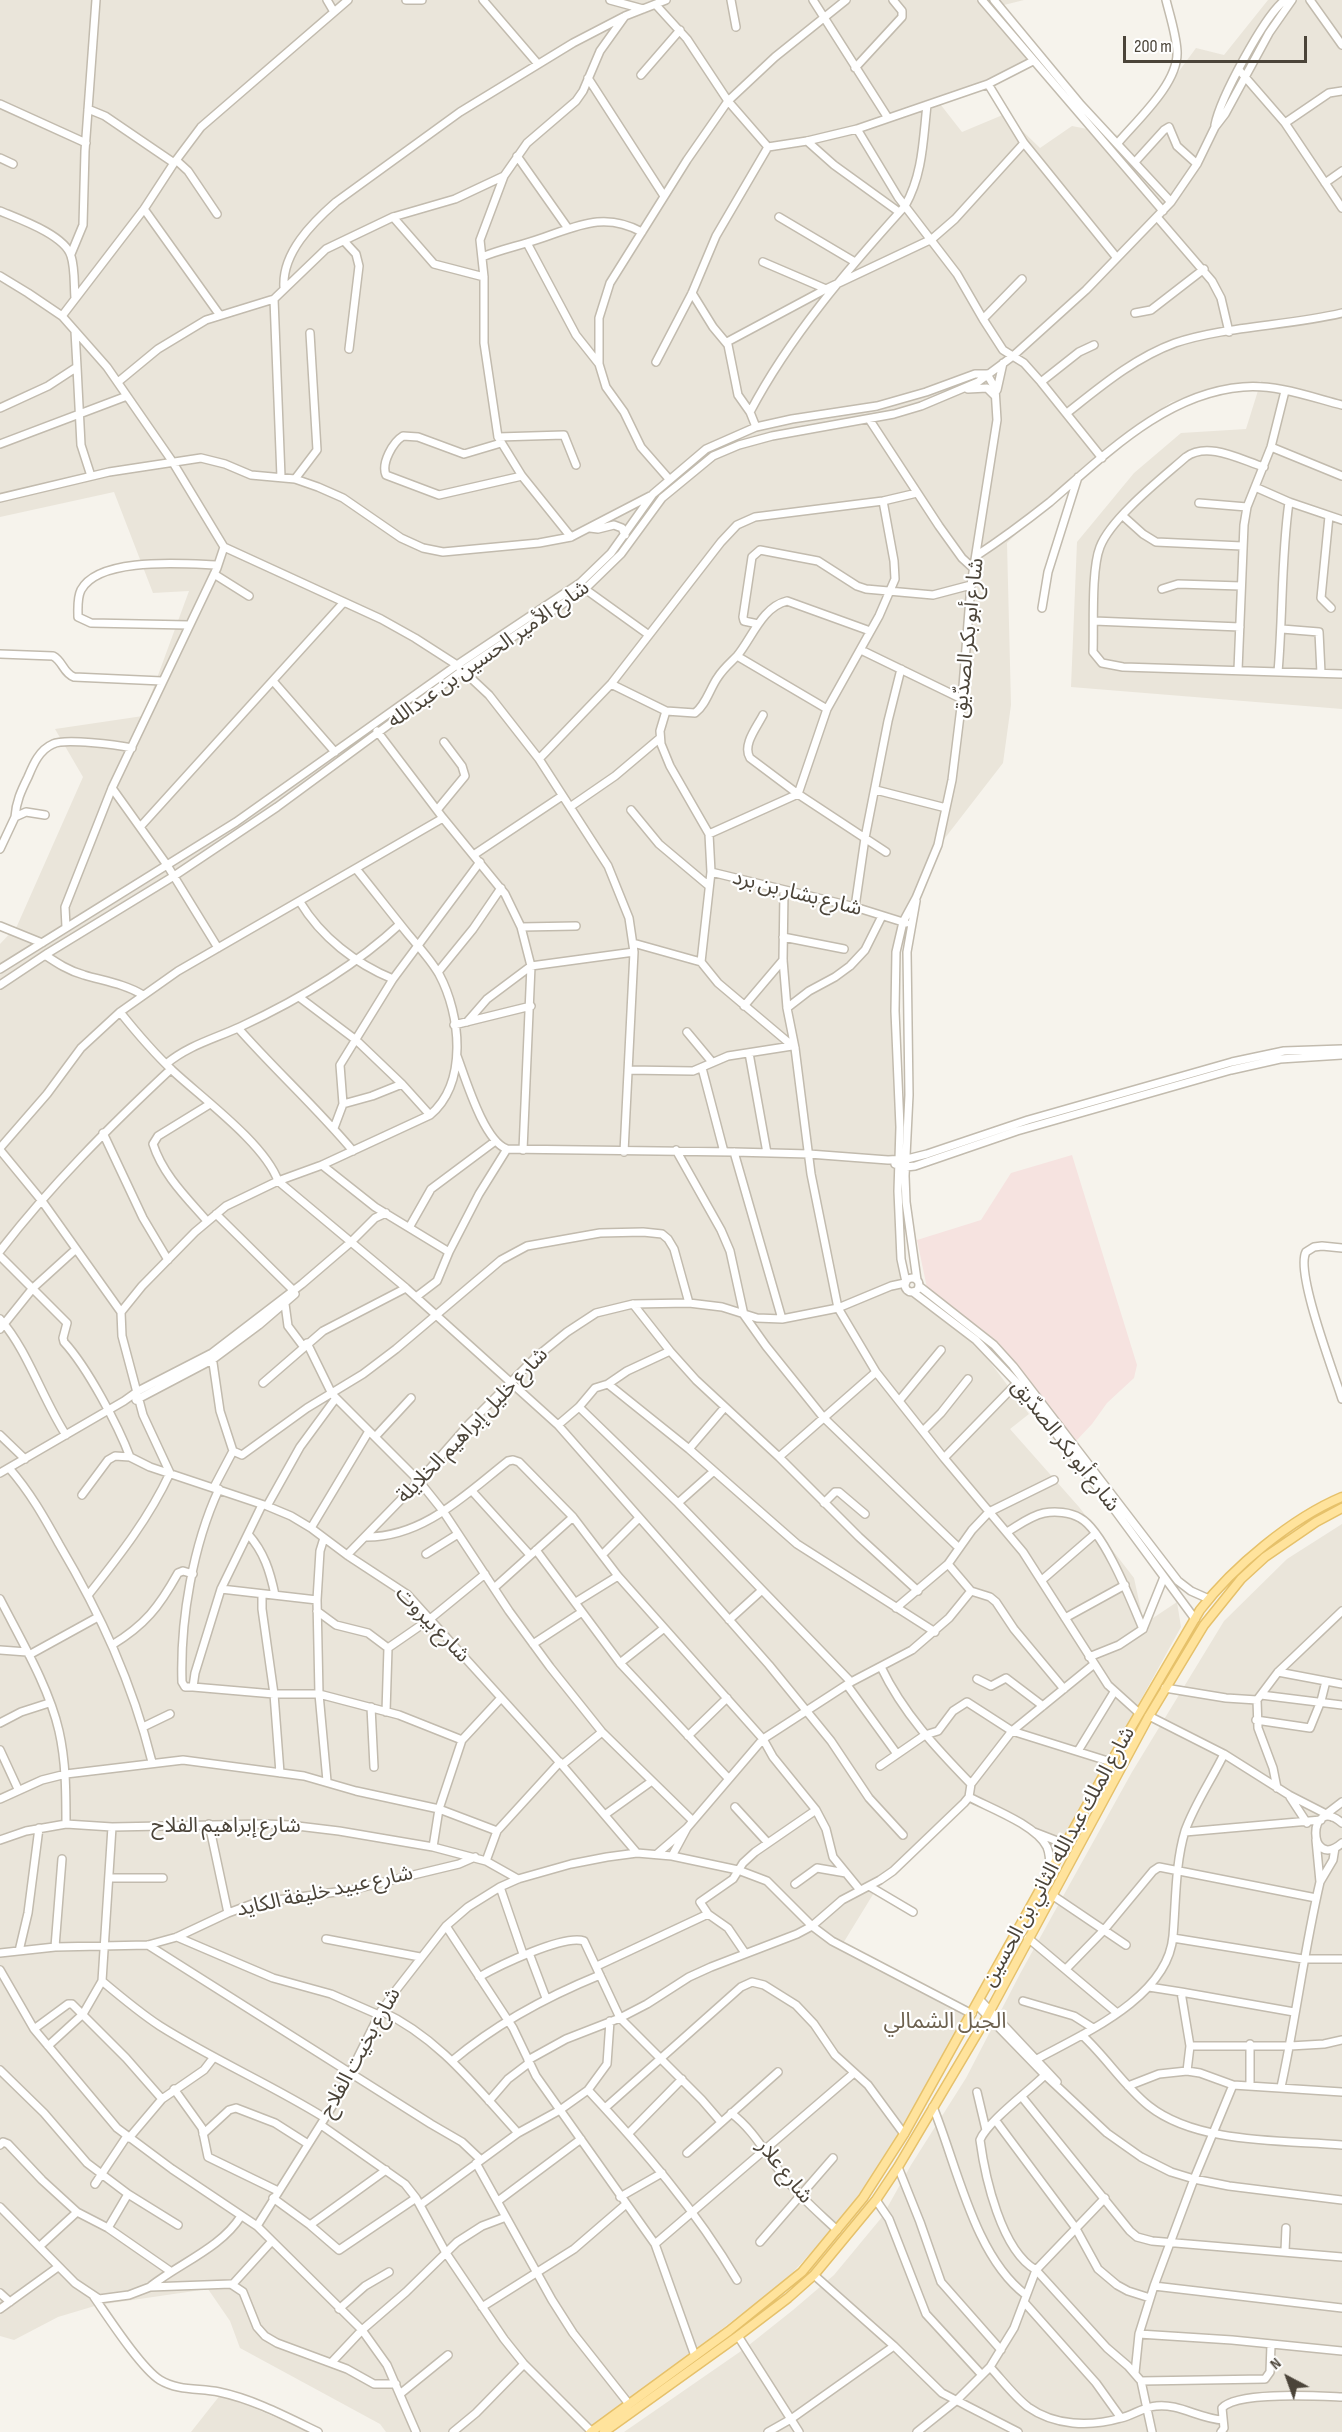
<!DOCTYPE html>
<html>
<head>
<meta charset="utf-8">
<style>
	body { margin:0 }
	#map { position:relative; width:1342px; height:2432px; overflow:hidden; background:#f6f3ec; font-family:"Sofia Sans Condensed",sans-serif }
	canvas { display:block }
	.north { position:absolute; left:1258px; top:2348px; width:60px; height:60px; -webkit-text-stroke:4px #fff; paint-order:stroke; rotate:319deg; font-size:16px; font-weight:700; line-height:24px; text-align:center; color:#4b4439 }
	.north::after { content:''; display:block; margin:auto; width:21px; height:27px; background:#4b4439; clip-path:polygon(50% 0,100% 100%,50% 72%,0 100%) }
	.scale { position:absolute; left:1123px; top:36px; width:184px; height:27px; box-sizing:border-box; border:3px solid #4b4439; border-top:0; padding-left:8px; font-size:18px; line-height:21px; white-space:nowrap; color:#4b4439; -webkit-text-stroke:4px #fff; paint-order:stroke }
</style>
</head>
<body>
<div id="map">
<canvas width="1342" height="2432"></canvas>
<div class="north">N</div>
<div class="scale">200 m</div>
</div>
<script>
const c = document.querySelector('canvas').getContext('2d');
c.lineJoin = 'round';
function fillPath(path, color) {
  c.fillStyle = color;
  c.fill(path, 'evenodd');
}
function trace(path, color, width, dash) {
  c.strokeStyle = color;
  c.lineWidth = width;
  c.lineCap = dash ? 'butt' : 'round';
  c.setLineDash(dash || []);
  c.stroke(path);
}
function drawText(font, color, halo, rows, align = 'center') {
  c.font = font + ' "Sofia Sans Condensed","Noto Sans Arabic",sans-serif';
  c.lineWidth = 4.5;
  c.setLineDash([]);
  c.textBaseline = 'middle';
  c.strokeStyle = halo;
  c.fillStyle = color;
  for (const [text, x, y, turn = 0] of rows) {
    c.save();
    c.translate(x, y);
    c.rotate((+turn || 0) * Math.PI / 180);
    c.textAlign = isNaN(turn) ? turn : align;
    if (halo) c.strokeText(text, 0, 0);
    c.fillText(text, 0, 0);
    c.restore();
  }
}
fillPath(new Path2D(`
	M0 0H1024L1004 5 1043 56 937 100 962 132 1005 114 1040 148 1072 126 1118 135 1160 97 1196 48 1224 55 1268 0H1342V709L1071 687 1077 542 1134 473 1181 433 1246 429 1261 381 1171 402 1082 468 1007 543 1011 705 1003 763 938 847 902 915 895 951 903 1138V1263L912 1292 978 1346 1029 1414 1010 1429 1079 1507 1134 1578 1144 1624 1177 1602 1181 1627 1061 1845 967 1794 880 1883 842 1945 967 2015 904 2129 843 2218 785 2281 587 2432H386L380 2424 240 2348 230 2321 208 2289 98 2305 58 2317 14 2340 0 2336V944L17 926 83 777 55 729 143 716 189 591 153 593 114 492 0 517Z
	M1342 1524V2432H624L744 2349 793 2310 834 2275 882 2217 911 2165 966 2078 1021 1972 1132 1772 1224 1621 1287 1559Z
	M221 2394 310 2432H191Z`), '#eae5da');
fillPath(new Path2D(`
	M1072 1155 1137 1365 1134 1378 1107 1403 1092 1424 1076 1441 997 1341 927 1288 917 1240 981 1220 1011 1173Z`), '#f6e3e0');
const minor = new Path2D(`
	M327 0 334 12
	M406 0H422
	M483 0 538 64
	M610 0 643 9
	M731 0 736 27
	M813 0 888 118
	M982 0 1163 211
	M994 0 1081 105 1171 202
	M1310 0 1342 45
	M656 5 687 39 728 101 687 160 610 283 599 318V364L606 387 624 412 641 447 669 479
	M1033 61 988 84 857 129 898 197 957 274 983 319 1003 350 1024 363 1041 382 1102 458
	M855 68 902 17V11L893 0
	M1239 70 1285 123 1342 208
	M641 75 680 30
	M588 78 664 196
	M988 84 1024 143 1117 258
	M0 104 86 143
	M88 109 105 116 174 163
	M1285 123 1329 93 1342 91
	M1215 125C1220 99 1264 16 1285 0
	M807 141 834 165 899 212
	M1117 144C1137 120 1179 83 1177 51 1176 34 1170 16 1166 0
	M768 147 728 101 775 57 846 0
	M768 147 807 141 857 129
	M517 156 567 227
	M0 158 13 164
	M176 160 188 171 217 214
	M1135 162 1164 130 1169 127 1177 146 1197 164
	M1325 183 1342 171
	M144 209 219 314
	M0 211C19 219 65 235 71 256 75 268 74 285 75 298
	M393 217 434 264 484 277
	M779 217 855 262
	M1157 217 1212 281 1221 298 1229 332
	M344 241 356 254 359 266 349 349
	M527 243 576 335 599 364
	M71 254 83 225 85 151 96 0
	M482 257C499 250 518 246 536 240 574 228 602 210 642 232
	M763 262 826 289
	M0 276 28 293 62 316 107 367 172 461 224 547 217 568 112 788 65 907 66 927
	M284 287C282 253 312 223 336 202L460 112 573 43 625 16
	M692 293 713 327 728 345 738 395 750 412 756 427
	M274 299 326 249 393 217 455 199 504 176 527 143 576 101 583 91 600 51 625 16 666 0
	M1135 313 1151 310 1204 269
	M62 316 144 209 174 163 201 127 348 0
	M983 319 1022 279
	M727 342 826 289 932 239 955 219 1024 143
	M656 362 692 293 716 236 768 147
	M77 367 81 445 91 476
	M118 382 158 349 206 320 274 299 281 477
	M1041 382 1079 352 1094 345
	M968 389 987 388 995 396
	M997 390 1003 363
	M0 408 48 386 77 367 75 331
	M750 412C790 336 848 269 905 206 923 174 923 140 927 105
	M1067 413C1100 387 1134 358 1175 343 1226 326 1288 326 1342 313
	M869 419 939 526 962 558 974 569
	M498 437 484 343V277L480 240 504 176
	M501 443 464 454 418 437 403 436C393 442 381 463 386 475L439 495 522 476
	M0 444 127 396
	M1271 447 1342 476
	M1264 467C1241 460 1208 441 1186 457 1162 478 1111 518 1100 547 1091 570 1094 625 1093 652L1102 663 1123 667 1342 674
	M295 479 317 450 310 333
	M1255 487 1289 502 1342 520
	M0 498 109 472 201 458 225 464 251 475 295 479 318 487 343 498 401 538 423 548 443 552 539 543 571 537 650 496
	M1199 503 1247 507
	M1123 516 1143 534 1156 542 1242 546
	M1329 516 1321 598 1331 608
	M590 528 598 529 614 525 622 528 625 535
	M571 537 522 476 498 437 564 435 576 465
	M224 547 381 619 415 638 457 665 489 695 539 759 608 866 629 918 634 952 624 1152
	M976 556C1002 539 1026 521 1050 502 1106 454 1166 393 1243 387 1276 384 1311 397 1342 405
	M214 574 249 596
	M585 589 649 635
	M1162 589 1178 584 1241 586
	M1042 608 1048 572 1078 477
	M1094 621 1240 627
	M758 624 744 621 743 617 752 557 760 550 818 561 857 586 866 589 933 595 971 585
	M188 625 91 623 78 617C78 608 77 598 81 590 99 556 185 564 218 565
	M1282 629 1319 632 1321 673
	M861 650 962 699
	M0 654 53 656C63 661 63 673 74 677L162 681
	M737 656 827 709
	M1238 670 1244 525 1247 507 1271 447 1285 391
	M1278 672C1283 615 1281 558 1289 502
	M273 681 335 752
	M611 684 666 711 695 713C706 705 710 688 718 677 723 669 730 663 737 656 752 638 762 607 787 601L870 631
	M666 711 660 731 661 744 670 766 709 834 711 872 701 962 718 983 795 1048
	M763 715C757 727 742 745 750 758L798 794 886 852
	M377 731 443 818 505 894 521 927 531 966 523 1150
	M539 759 611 684 721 542 737 525 755 517 883 501 917 493
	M112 788 167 865 218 948
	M876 790 946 808
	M570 807 615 776 660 738
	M437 810 465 776 462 766 444 742
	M631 810 659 844 709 886
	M15 817C16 802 21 791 28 777 33 765 39 750 53 744 65 738 117 745 132 748
	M141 826 344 602
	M709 834 798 794 827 709 879 616 895 579 894 561 883 501
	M0 849 15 817 26 812 45 815
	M475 854 562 796
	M711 872 855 907 906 923
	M784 892 783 960 787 1008 795 1048 811 1174 838 1308 876 1372 944 1458 1023 1552 1108 1685 1139 1713
	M916 901 907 952 909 1095 905 1176 906 1202 917 1280
	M300 902C321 937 356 964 393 979
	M855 907 865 838 888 721 901 669
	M0 926 42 943
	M521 927 576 926
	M783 937 844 949
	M633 943 701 962
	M45 955C57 963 69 971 84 975 104 981 125 984 143 995
	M0 969 236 822 457 665 580 583 611 553 653 494 706 449 756 427 792 419 877 406 926 392 975 374H987
	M438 972 473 929 501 888
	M0 985 48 953 174 876 277 807 463 670 585 589 621 554 662 498 713 456 739 445 772 436 894 414 921 406 978 382 1013 356 1086 290 1171 202 1197 164 1215 127 1225 114 1269 33 1292 0
	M299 997 356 1040 402 1084 430 1115
	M744 1006 783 960
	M787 1008 809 991 835 977 850 966 865 950 882 916
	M120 1012C136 1032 154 1053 173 1071 202 1098 265 1144 278 1181L406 1288 558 1425 769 1665 831 1741 869 1798 903 1835
	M467 1022 487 999 531 966 634 952
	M454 1025 531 1006
	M238 1028C275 1070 317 1108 353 1151
	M687 1032 712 1062
	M749 1053 767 1153
	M457 1056C466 1080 484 1141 507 1149L734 1152 809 1154 888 1160 907 1159 927 1154 1028 1120 1232 1062 1284 1051 1342 1049
	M166 1064C189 1045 214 1039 240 1027 298 1000 353 968 400 924
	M702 1068 724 1152
	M628 1070 693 1071 728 1056 792 1046
	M343 1104 372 1096 402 1084
	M334 1128 343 1104 340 1065 393 979 480 862
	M103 1133 143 1218 168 1260
	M0 1148 47 1094 81 1048 120 1012 178 971 443 818
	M0 1150 42 1201 121 1312
	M676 1150 721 1230 730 1251 744 1315 766 1346 823 1417 959 1548
	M734 1152 782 1319
	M895 1164 906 1167 915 1166 1017 1131 1231 1070 1280 1059 1342 1055
	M322 1165 375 1207 449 1252
	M216 1214 294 1291
	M207 1221C187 1198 163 1175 153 1144L158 1136 210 1104
	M410 1226 431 1189 494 1142
	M1342 1248 1322 1246 1314 1247 1306 1252C1295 1272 1334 1373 1342 1399
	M0 1251C51 1185 110 1126 171 1069
	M0 1256 67 1323 63 1338 64 1342C87 1367 118 1425 130 1457
	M905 1285a7 7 0 1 1 14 0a7 7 0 1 1-14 0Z
	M906 1282 901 1259 898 1191 900 1127 895 1011 896 952 903 922 916 898 938 845 952 780 962 699 971 585 997 420 995 388 987 374
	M919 1286 994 1345 1013 1366 1178 1581 1191 1591 1209 1599
	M913 1292 976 1340 1017 1383 1117 1513 1195 1619
	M416 1297 437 1281 449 1252 479 1194 507 1149
	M285 1304 288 1326 303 1346
	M633 1304 670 1351 696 1380 779 1457
	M0 1319C27 1349 43 1400 66 1435
	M0 1329 33 1288 76 1249
	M307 1343 332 1394 419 1481 443 1511 509 1611 550 1667 602 1732 693 1821
	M212 1356 220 1411 233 1451 214 1487
	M876 1372 779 1457 859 1537 918 1591
	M263 1383 323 1331 406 1288
	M608 1384 627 1371 670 1351
	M136 1400 212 1360 259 1325 295 1294
	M899 1401 941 1350
	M579 1407 678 1503 851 1682
	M558 1425 579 1407 595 1388 608 1384 689 1449 797 1544 935 1632
	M923 1431 941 1413 968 1379
	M0 1435 25 1459
	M375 1437 411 1398
	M689 1449 725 1407
	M233 1451 242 1455 307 1408 363 1374 396 1349 501 1260 527 1246 600 1233 643 1232 662 1234 668 1239 674 1249 689 1303
	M944 1458 1017 1383
	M9 1468C30 1492 44 1517 59 1544 101 1615 132 1682 152 1762
	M0 1473 124 1401 138 1391 212 1353 302 1284 351 1242 375 1218 386 1213
	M472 1491 530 1555
	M82 1495 108 1460 115 1456 130 1457 150 1467 267 1506 291 1516 311 1528 347 1555 408 1595 562 1765 637 1853
	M678 1503 714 1471
	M824 1503 835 1492H839L865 1514
	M262 1505 221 1589 195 1673 193 1687 274 1694H319L399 1715 462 1740
	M267 1506 300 1447 336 1398
	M311 1528 369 1431
	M1007 1532C1019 1525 1030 1516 1044 1513 1055 1511 1070 1512 1080 1518 1104 1531 1132 1603 1143 1629
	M248 1534C264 1552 270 1571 275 1595
	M365 1537C423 1538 466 1494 508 1461L513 1460 519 1462 573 1517 618 1576 763 1739 773 1757 816 1810 826 1829 833 1857 860 1890
	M536 1550 620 1663 728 1778
	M426 1554 458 1534
	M347 1555 419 1481 469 1424 535 1358 567 1332 596 1313 633 1304 689 1303 722 1307 757 1318 782 1319 838 1308 891 1286 905 1283
	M602 1555 639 1518
	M1042 1580 1095 1534
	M494 1588 573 1517
	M221 1589 317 1600 319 1694 327 1781
	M971 1591 990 1597 996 1602 1014 1629 1064 1689
	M89 1594C120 1555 149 1518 170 1473L143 1415 122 1336 121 1312 142 1286 195 1232 226 1206 278 1181 322 1165 430 1115C468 1083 461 1015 439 974 431 960 419 947 408 934 391 913 374 891 357 870
	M262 1594V1609L274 1694 280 1773
	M0 1599C21 1640 49 1687 59 1731 66 1762 66 1793 66 1824
	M317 1600 320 1551 324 1538
	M576 1602 618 1576
	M896 1608 948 1564 972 1530 989 1512 1054 1480
	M317 1611 336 1625 368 1633 388 1648 386 1712
	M1065 1618 1125 1585
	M729 1620 761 1591
	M533 1644 582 1612
	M112 1645C145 1625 159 1607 178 1573L183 1571 193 1574
	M388 1648 430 1619 485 1574
	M0 1650 27 1652
	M29 1655 98 1617
	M1089 1657 1119 1645 1143 1629 1164 1577
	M620 1663 663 1629
	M1278 1672 1342 1684
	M977 1679 991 1686 1006 1678 1043 1706
	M847 1685 897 1754
	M193 1687H185L182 1682C180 1620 193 1545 219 1489
	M1165 1688 1226 1698 1257 1700
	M1261 1695 1342 1705
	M371 1707 374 1767
	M1149 1716 1224 1754 1289 1795 1332 1817
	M1256 1720 1310 1728 1321 1701 1326 1681
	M0 1723 21 1712 49 1703
	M143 1727 170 1714
	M688 1736 727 1698
	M0 1750 18 1789
	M1078 1751 1114 1692
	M562 1765 602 1732
	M880 1766 925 1735 938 1731 953 1711 967 1702 1012 1731 1111 1762
	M971 1784 1012 1731 1093 1665
	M1277 1788 1273 1768 1258 1728 1257 1700 1278 1672 1342 1611
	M969 1797C990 1808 1036 1825 1047 1847 1050 1854 1050 1863 1050 1870
	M1290 1797 1307 1823
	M0 1799 42 1780 66 1774 183 1760 304 1776 356 1791 439 1809 497 1831
	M735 1807 768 1843
	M606 1814 652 1781
	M1325 1815 1342 1802
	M1342 1823C1307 1793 1307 1873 1342 1843
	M209 1824 228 1913
	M112 1827 102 1981C121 1997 140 2013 160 2026 214 2060 272 2085 325 2118
	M1034 1832 1065 1844
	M1185 1832 1321 1820
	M0 1840 26 1831 66 1824 112 1827 264 1824 289 1825 339 1831 433 1847 486 1861 518 1879
	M1316 1840 1320 1882 1333 1860 1335 1848
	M433 1847 439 1809 462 1740 501 1698
	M657 1854 687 1828 763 1739 851 1682 912 1650 949 1618 971 1591 948 1564
	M672 1856 687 1828
	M486 1861 497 1831 560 1762
	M109 1878H163
	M795 1884 817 1868 846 1873
	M869 1886 913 1912
	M500 1887 523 1954
	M1052 1895 1126 1945
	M446 1926 513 2028 536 2076 655 2244 695 2356
	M177 1937 273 1978 331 1994 379 2015
	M1028 1938 1117 2013
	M1173 1938 1303 1959H1342
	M326 1939 420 1957
	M148 1945 431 2124 462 2142 481 2160
	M55 1947 62 1859
	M19 1951 28 1913 39 1828
	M0 1953 55 1947 148 1945 177 1937 228 1913 255 1903 351 1890 459 1864 475 1857
	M529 1953 546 1998
	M745 1953 728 1928 708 1914 700 1902 733 1879 743 1863 755 1852 816 1810
	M597 1966 708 1914
	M1066 1969 1104 1930 1153 1871 1159 1867 1316 1898
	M0 1970 34 2029 117 2128 172 2169 257 2226 362 2330 387 2365 416 2432
	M479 1977C498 1966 564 1934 584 1941L620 2018 702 2100 721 2122
	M1149 1987 1181 1992 1190 2046 1187 2071
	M1181 1992 1294 2012
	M980 2000 1057 2082
	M1023 2001 1074 2016 1093 2028
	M977 2005 1045 2075 1107 2133 1141 2157 1171 2172 1194 2179 1229 2186 1342 2200
	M381 2011C438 2037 476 2087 518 2133
	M34 2029 68 2004H72L126 2058 162 2099
	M1082 2035C1106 2057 1124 2086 1149 2106 1197 2144 1283 2140 1342 2145
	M1250 2044V2086
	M48 2046 83 2014 102 1981
	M1190 2046H1290L1324 2044 1342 2040
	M1037 2059C1085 2033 1168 1997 1173 1936 1176 1902 1175 1864 1185 1831 1194 1805 1212 1779 1224 1754
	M528 2060 566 2039 620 2018 647 2004 689 1977 711 1967 797 1934 812 1926 842 1900 880 1880 893 1871 964 1803 969 1797 971 1784C936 1748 903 1713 881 1667
	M452 2061C497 2023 546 1997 600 1975
	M0 2070 44 2113 87 2163 128 2194 108 2228
	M1045 2075C1029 2091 987 2122 980 2140 985 2177 1001 2250 1036 2270L1107 2348 1128 2366 1141 2381 1152 2432
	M1128 2086 1159 2074 1187 2071 1200 2073 1233 2085 1342 2092
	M1281 2087C1296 2019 1304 1950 1320 1882
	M174 2089 202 2128 208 2157 278 2191
	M588 2090C643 2149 696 2210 737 2280
	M977 2092 986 2130
	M1022 2097 1130 2231 1137 2237 1152 2241 1342 2257
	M489 2101 508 2079 529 2063
	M933 2107C957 2165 974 2256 1026 2295
	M605 2108 741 1987 752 1982 764 1985 796 2005 814 2024 835 2055 868 2085 904 2134
	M731 2113C755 2131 766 2155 785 2178 800 2197 819 2213 837 2230
	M996 2121 1075 2227 1098 2269 1117 2285 1128 2291 1150 2298
	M321 2125 405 2184 416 2198 446 2253 504 2339 524 2364 592 2432
	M203 2134 229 2110 236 2108 275 2123 308 2144
	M628 2134 682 2079
	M129 2138 162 2099 204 2070 214 2057
	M0 2145 3 2142 8 2144 42 2180 77 2212 108 2228 170 2271
	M687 2153 778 2072
	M476 2163 552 2300 573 2333 629 2404
	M898 2167 920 2222 941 2282 1001 2350
	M95 2184 127 2136
	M128 2194 178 2225
	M620 2197 662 2173
	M273 2198 310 2225 339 2250 416 2198
	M876 2200 889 2219 926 2314 982 2375
	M498 2201 581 2139
	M420 2205 518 2133 560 2110 588 2090 607 2064 610 2021
	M0 2207 75 2283 99 2299 129 2295 150 2287 231 2284 243 2292 257 2327 265 2336 277 2343 347 2369 374 2384H396
	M310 2225 386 2170
	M257 2226 338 2097 379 2015 393 1994 446 1926 468 1907 500 1887 518 1879 571 1864 607 1857 637 1853 672 1856 738 1870 767 1881 812 1926 832 1941 972 2014
	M760 2242 833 2158
	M655 2244 854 2073
	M40 2246 77 2212
	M1285 2251 1286 2228
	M814 2275 894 2346 942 2393 1018 2432
	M232 2285 272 2241
	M151 2286C180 2263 221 2248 241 2216
	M1154 2286 1342 2308
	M0 2293 10 2302
	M94 2297C108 2317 141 2368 160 2380 178 2391 200 2388 219 2392 253 2399 287 2417 318 2432
	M1024 2302 1096 2383 1121 2418
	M482 2307 574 2249 625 2205
	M0 2309 58 2267
	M339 2309 365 2286 389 2272
	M1139 2334 1232 2340 1342 2351
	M738 2336 799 2432
	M331 2363 362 2330 406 2292 457 2242 482 2226 506 2217
	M990 2367C1002 2380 1014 2396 1028 2407 1055 2426 1090 2427 1121 2418 1133 2415 1144 2407 1156 2406 1178 2403 1200 2419 1223 2420
	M1135 2373 1139 2334 1154 2286 1194 2179 1233 2085
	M1141 2381 1265 2379 1270 2372 1271 2345
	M400 2394 448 2355
	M453 2432 476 2413 524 2364
	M768 2432 791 2419 894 2346
	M917 2432 957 2400 990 2367 1014 2328 1036 2270 1105 2198
	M1221 2432 1224 2428 1222 2408C1237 2391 1318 2396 1342 2397`);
const major = new Path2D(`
	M591 2432 729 2331 802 2272 863 2198 904 2134 1111 1762 1200 1610C1233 1567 1292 1518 1342 1497
	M604 2432 738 2336 788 2298 814 2275 876 2200 898 2167 984 2022 1149 1716 1204 1625 1241 1579 1265 1557 1316 1522 1342 1508`);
trace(minor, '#c2bbae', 10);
trace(major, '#e6c16a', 11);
trace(minor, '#fff', 7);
trace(major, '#ffe39c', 8);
drawText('21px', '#4b4439', '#fff', [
	["شارع أبو بكر الصدّيق",969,638,-84],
	["شارع الأمير الحسين بن عبدالله",489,655,-35],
	["شارع بشار بن برد",797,894,14],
	["شارع خليل إبراهيم الخلايلة",473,1426,-46],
	["شارع أبو بكر الصدّيق",1065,1446,52],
	["شارع بيروت",432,1625,46],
	["شارع إبراهيم الفلاح",226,1827],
	["شارع الملك عبدالله الثاني بن الحسين",1059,1857,-61],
	["شارع عبيد خليفة الكايد",325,1892,-12],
	["شارع بخيت الفلاح",361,2053,-61],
	["شارع علار",784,2172,51]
]);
drawText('22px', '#6e6250', '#fff', [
	["الجبل الشمالي",945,2022]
]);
</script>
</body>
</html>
